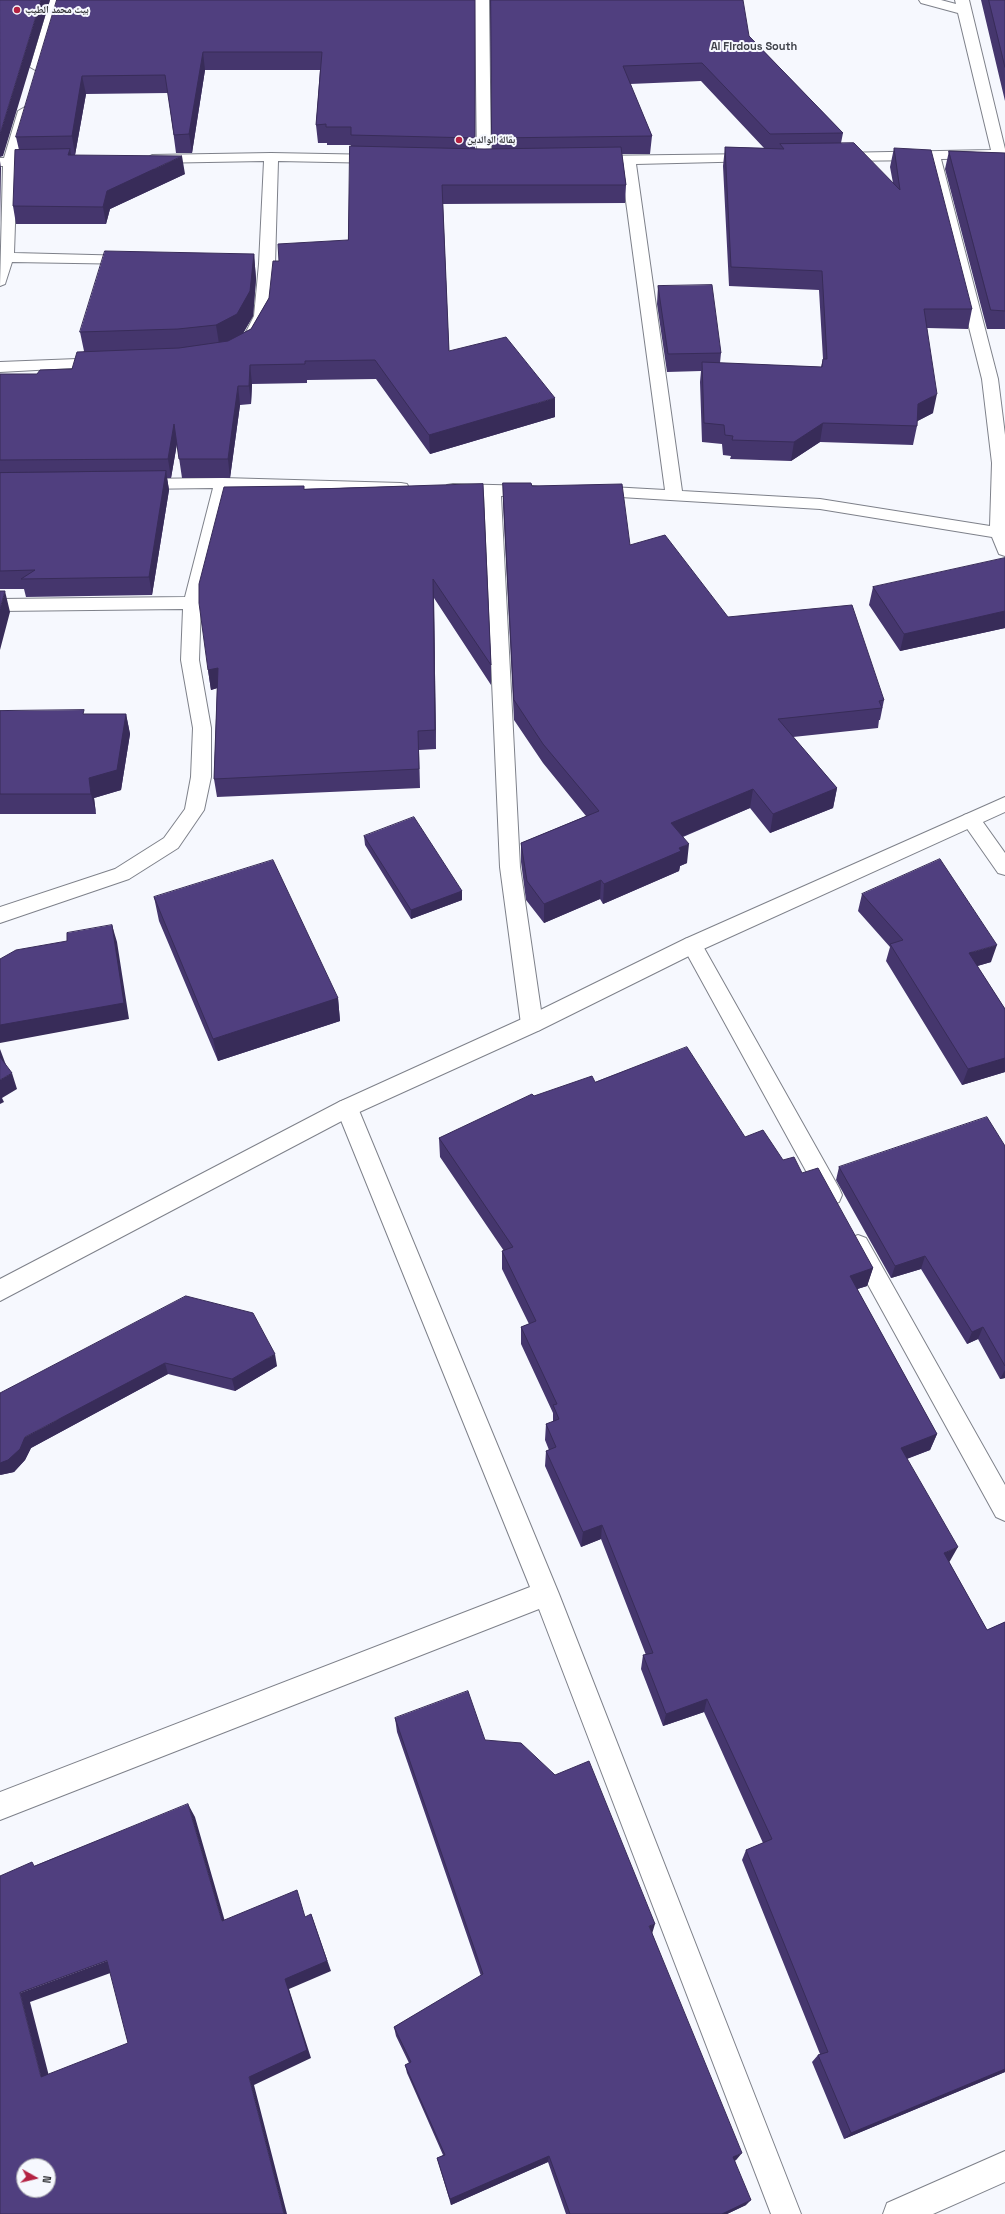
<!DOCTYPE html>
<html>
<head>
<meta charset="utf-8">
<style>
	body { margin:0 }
	#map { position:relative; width:1005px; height:2214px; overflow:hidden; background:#f6f8fe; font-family:"Space Grotesk",sans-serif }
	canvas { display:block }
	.north { position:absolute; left:16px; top:2158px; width:40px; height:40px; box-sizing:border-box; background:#f6f8fe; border:1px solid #a8a9ae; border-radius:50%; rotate:98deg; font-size:11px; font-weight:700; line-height:16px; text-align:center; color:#323337 }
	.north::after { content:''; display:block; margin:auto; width:14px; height:18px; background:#b42242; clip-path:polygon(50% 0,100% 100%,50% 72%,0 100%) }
</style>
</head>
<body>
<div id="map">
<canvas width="1005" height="2214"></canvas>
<div class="north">N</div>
</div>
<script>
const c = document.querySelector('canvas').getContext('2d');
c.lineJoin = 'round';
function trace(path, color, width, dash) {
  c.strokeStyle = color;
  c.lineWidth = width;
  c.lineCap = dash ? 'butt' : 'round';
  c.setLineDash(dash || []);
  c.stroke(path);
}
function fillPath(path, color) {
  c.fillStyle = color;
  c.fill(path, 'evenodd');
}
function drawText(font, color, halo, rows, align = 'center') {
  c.font = font + ' "Space Grotesk","Noto Naskh Arabic",sans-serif';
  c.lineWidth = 4;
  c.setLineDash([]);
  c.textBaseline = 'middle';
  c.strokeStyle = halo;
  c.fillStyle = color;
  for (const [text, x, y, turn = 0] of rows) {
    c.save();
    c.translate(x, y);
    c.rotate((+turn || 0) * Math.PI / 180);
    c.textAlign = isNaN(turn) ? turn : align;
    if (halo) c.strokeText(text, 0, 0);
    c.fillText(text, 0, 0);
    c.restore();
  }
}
const street = new Path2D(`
	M50 0H64L44 67 37 71 30 67Z
	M475 0H489L491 162 484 166 477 162Z
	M919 0H941L956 4 955 0H969L1005 149V158L941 159 998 379 1005 435V556L999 554 992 537 820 509 587 495 584 491 587 487 593 486 665 490 621 164H592L585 160 592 156 754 154 759 155 761 158 759 161 636 164 682 491 820 499 990 526 992 463 982 379 927 160 838 161 831 157 838 153 991 150 958 13 921 3Z
	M25 107 32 111 18 157H44L51 161 44 165 17 166 14 253 131 256 136 258 139 261 136 264 12 262 5 284 0 286 3 166H0V158H4L18 111Z
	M271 153 380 155 387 159 380 163 278 161 275 264 270 316 258 339H246L244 336 254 316 259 264 264 161 152 163 145 159 152 155Z
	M103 358 109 360 111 363 109 366 0 372V362Z
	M223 478 401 483 407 484 409 488 407 492 401 493 230 489 201 603 199 660 211 728V777L204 810 178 848 129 879 0 923V907L115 869 164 838 185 809 191 777 193 728 181 660 183 609 0 611V599L185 597 213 488 139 489 133 488 131 484 133 480 139 479Z
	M453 484 533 486 539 487 542 491 539 495 501 496 520 867 543 1024 540 1030 532 1032 524 1030 521 1024 500 867 484 495 447 493 445 489 447 485Z
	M971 813 978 815 1005 853V875L998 873 961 820 964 815Z
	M692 937 699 939 839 1188 842 1195 839 1202 831 1205 823 1202 682 945 685 939Z
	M347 1099 355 1102 358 1108 559 1594 801 2214H771L539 1609 0 1820V1792L530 1587 336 1108 339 1102Z
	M858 1235 866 1238 1005 1485V1521L996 1517 850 1252 846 1245 850 1238Z
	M1005 2151V2182L933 2214H883L887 2203Z`);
const secondary = new Path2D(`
	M1005 797V812L699 951 540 1030 355 1114 0 1301V1279L339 1102 524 1018 685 939Z`);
trace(street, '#7e818a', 2);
trace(secondary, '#7e818a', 2);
fillPath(street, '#fff');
fillPath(secondary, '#fff');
fillPath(new Path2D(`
	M57 0H475V149H492L490 0 749 36 843 133 841 143 893 183 890 167 894 148 972 309 968 329 927 328 933 413 917 421V426L913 445 820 442 791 461 730 459 731 456 723 455 722 444 702 442 700 382 701 371 667 372 657 304 658 286 721 353 720 363 821 367 823 359 819 290 729 286 723 166 725 147 764 148 701 81 630 84 652 136 650 154H622L626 185 625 203 443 204 449 351 555 417 430 454 376 379 307 380V383L252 384 251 404 240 405 230 478H182L177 444 171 478H167L169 490 152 595 26 597 24 589H0V374H37L72 369 84 351 80 332 254 254 256 279 253 316 243 333 251 329 269 298 279 261 348 240 351 145H327V143H318L316 125 320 70H205L192 153H176L168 93 86 94 75 155H71L185 174 110 209 106 224H16L13 206 19 150 16 137Z
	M981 0H1005V101Z
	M949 151 1005 153V329H987L945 169Z
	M503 483 532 486 630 545 728 617 884 700 880 720H879L878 728 793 737 837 788 833 808 770 833 750 808 683 837 687 863 680 866 679 871 603 904 600 899 544 923 526 900 521 862V843L586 816 543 763 514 720 503 503Z
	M483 484 491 665V685L434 598 436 749 419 750 420 788 217 797 214 779 217 688 211 690 208 670 304 489Z
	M1005 558V628L900 651 869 605 873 587Z
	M0 711 85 714H126L130 734 121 790 94 798 96 814H0Z
	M364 836 462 891V900L411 919 365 845Z
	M862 894 991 962 977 966 1005 1009V1072L962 1085 886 961 890 947 858 911Z
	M154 897 338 998 340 1021 218 1061 159 921Z
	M595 1082 745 1137 783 1160 802 1173 873 1268 867 1286 857 1289 937 1434 930 1450 907 1459 950 1561 949 1562 987 1630 1005 1622V2072L844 2139 812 2062 818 2055 820 2054 742 1860 746 1850 763 1843 704 1712 663 1726 641 1669 643 1655H646L601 1539 581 1547 545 1466 546 1451 549 1450 545 1440 546 1424 553 1422V1413L521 1344V1327L529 1324 502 1269V1251H504L440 1157 439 1138 534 1096Z
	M1005 1146V1378L1000 1379 978 1339 967 1344 921 1269 891 1278 836 1180 839 1167Z
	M186 1296 277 1366 235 1391 168 1374 31 1448 25 1460 14 1472 0 1475Z
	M395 1718 485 1740 652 1933 737 2159 735 2161 746 2205 727 2214H566L548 2162 451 2205 437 2158 443 2155 407 2073 405 2065 409 2063 396 2036 394 2027 481 1976 397 1732Z`), '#45366d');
fillPath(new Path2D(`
	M41 0H50L3 156 0 157V134Z
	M203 52 205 70 192 153 189 134Z
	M82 76 86 94 75 155 72 136Z
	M70 149 73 166 68 155Z
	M182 156 185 174 110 209 106 224 103 207 107 191Z
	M0 161 1 168 0 224Z
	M254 254 256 279 253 316 240 339 220 350 216 325Z
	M250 365 252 384 251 404 249 386Z
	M238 386 240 405 230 478 228 459Z
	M937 394 933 413 914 423 918 404Z
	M555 398V417L430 454 429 435Z
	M823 423 820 442 791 461 794 442Z
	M174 424 177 443 171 478 168 459Z
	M166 471 169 490 152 595 149 577Z
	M433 579 434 598 436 749 435 730Z
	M5 591 10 612 0 650V609Z
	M1005 611V628L900 651 904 634Z
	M218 668 221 687 211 690 208 670Z
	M126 714 130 734 121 790 94 798 96 814 91 794 89 778Z
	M837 788 833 808 770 833 773 814Z
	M753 789 750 808 669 842 671 823Z
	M689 844 687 863 680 866 679 871 603 904 604 884 679 848Z
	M601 880 600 899 544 923V904Z
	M462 891V900L411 919V910Z
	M112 925 117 942 129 1019 0 1043V1025Z
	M997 945 991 962 964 970 969 953Z
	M338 998 340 1021 218 1061 213 1039Z
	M0 1049 6 1065 0 1063Z
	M1005 1058V1072L962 1085 968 1069Z
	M12 1073 17 1089 2 1098 4 1102 0 1104V1080Z
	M925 1256 921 1269 891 1278 895 1266Z
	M873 1268 867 1286 845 1293 850 1276Z
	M983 1327 978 1339 967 1344 972 1332Z
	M275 1354 277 1366 235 1391 232 1379Z
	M165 1363 168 1374 31 1448 25 1460 14 1472 0 1475V1463L25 1437Z
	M1005 1370V1378L1000 1379Z
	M937 1434 930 1450 895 1463 901 1448Z
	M602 1525 601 1539 581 1547 583 1532Z
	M958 1547 950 1561 937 1567 944 1553Z
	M707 1699 704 1712 663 1726 666 1714Z
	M188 1804 195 1817 228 1932 222 1921Z
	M311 1914 331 1971 289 1989 311 2058 254 2085 287 2214H284L249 2077 285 1979Z
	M655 1924 652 1934 649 1926Z
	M107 1961 116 1971 30 2002 51 2084 41 2077 20 1993Z
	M1005 2069V2072L844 2139 851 2133Z
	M742 2153 737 2159 728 2163 733 2157Z
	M549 2156 548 2162 451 2205 450 2199Z
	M751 2200 746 2205 727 2214H722Z`), '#382c59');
const building = new Path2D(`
	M0 0H41L0 134Z
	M57 0H475V138L351 135V127H326V124L316 125 322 52H203L189 134 174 135 165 75 82 76 72 136 16 137Z
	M491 0H743L749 36 843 133 770 134 702 63 623 66 652 136 492 138Z
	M989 0H1005V67Z
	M854 143 900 190 894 148 931 150 972 309H924L937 394 918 404 917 426 823 423 794 442 732 440 733 436 725 435 724 425 704 423 702 362 822 367 823 359H827L822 271 731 267 725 147 784 149 780 144Z
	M350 146 484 149 621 147 626 185H442L449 351 506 337 555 398 429 435 375 360 305 361V364L250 365 249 386H238L228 459H179L174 424 168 459 0 460V374H37L40 370 72 369 77 352 179 348 228 341 251 329 269 298 273 261H279L278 244 348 240Z
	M70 149 68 155 182 156 107 191 103 207 13 206 15 150Z
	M949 151 1005 153V311L991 310Z
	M105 251 254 254 250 291 237 314 216 325 178 329 80 332Z
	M712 285 721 353 668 354 658 286Z
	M166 471 149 577 21 579 35 570 0 571V473Z
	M503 483H531L532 486 622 484 630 545 665 535 728 617 852 605 884 700 879 701 882 708 778 719 837 788 773 814 753 789 671 823 689 844 679 848 681 851 604 884 601 880 544 904 527 881 521 843 599 811 543 744 514 700Z
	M483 484 491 665 433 579 435 730 418 731 419 769 214 779 218 668 208 670 199 603V584L224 487 304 486V489Z
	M1005 558V611L904 634 873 587Z
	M0 591H5L0 609Z
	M84 710 83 714H126L117 770 89 778 91 794H0V711Z
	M414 817 462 891 411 910 364 836Z
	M940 859 997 945 969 953 1005 1009V1058L968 1069 890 944 903 940 862 894Z
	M273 860 338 998 213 1039 154 897Z
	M112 925 124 1003 0 1025V959L16 950 67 941V933Z
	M687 1047 745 1137 763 1130 783 1160 794 1157 802 1173 818 1168 873 1268 850 1276 937 1434 901 1448 958 1547 944 1553 987 1630 1005 1622V2069L851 2133 818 2055 828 2052 746 1850 772 1839 707 1699 666 1714 643 1655 653 1653 602 1525 583 1532 546 1451 556 1447 546 1424 559 1419 553 1405 557 1404 521 1327 536 1321 502 1251 513 1247 439 1138 532 1094 534 1096 592 1076 595 1082Z
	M0 1057 12 1073 0 1080Z
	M987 1117 1005 1146V1366L983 1327 972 1332 925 1256 895 1266 839 1167Z
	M186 1296 253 1313 275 1354 232 1379 165 1363 25 1437 20 1449 8 1460 0 1463V1393L25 1380Z
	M468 1691 485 1740 521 1743 555 1775 589 1761 655 1924 649 1926 742 2153 733 2157 751 2200 722 2214H570L549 2156 450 2199 437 2158 445 2155 405 2065 411 2062 394 2027 483 1974 395 1718Z
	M188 1804 222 1921 297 1890 305 1917 311 1914 327 1961 285 1979 307 2050 249 2077 284 2214H0V1876L32 1862 34 1866ZM107 1961 128 2043 41 2077 20 1993ZM24 2166H48V2190H24Z`);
fillPath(building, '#503f7f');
trace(building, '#382c59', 1);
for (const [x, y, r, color] of [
	[17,10,4,"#b42242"],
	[459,140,4,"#b42242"]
]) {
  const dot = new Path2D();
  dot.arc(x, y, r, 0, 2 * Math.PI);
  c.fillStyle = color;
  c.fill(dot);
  trace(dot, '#f6f8fe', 1.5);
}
drawText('bold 10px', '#323337', '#f6f8fe', [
	["بيت محمد الطيب",25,10],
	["بقالة الوالدين",467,140]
], 'left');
drawText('bold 11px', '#40434b', '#f6f8fe', [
	["Al Firdous South",754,47]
]);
</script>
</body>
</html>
